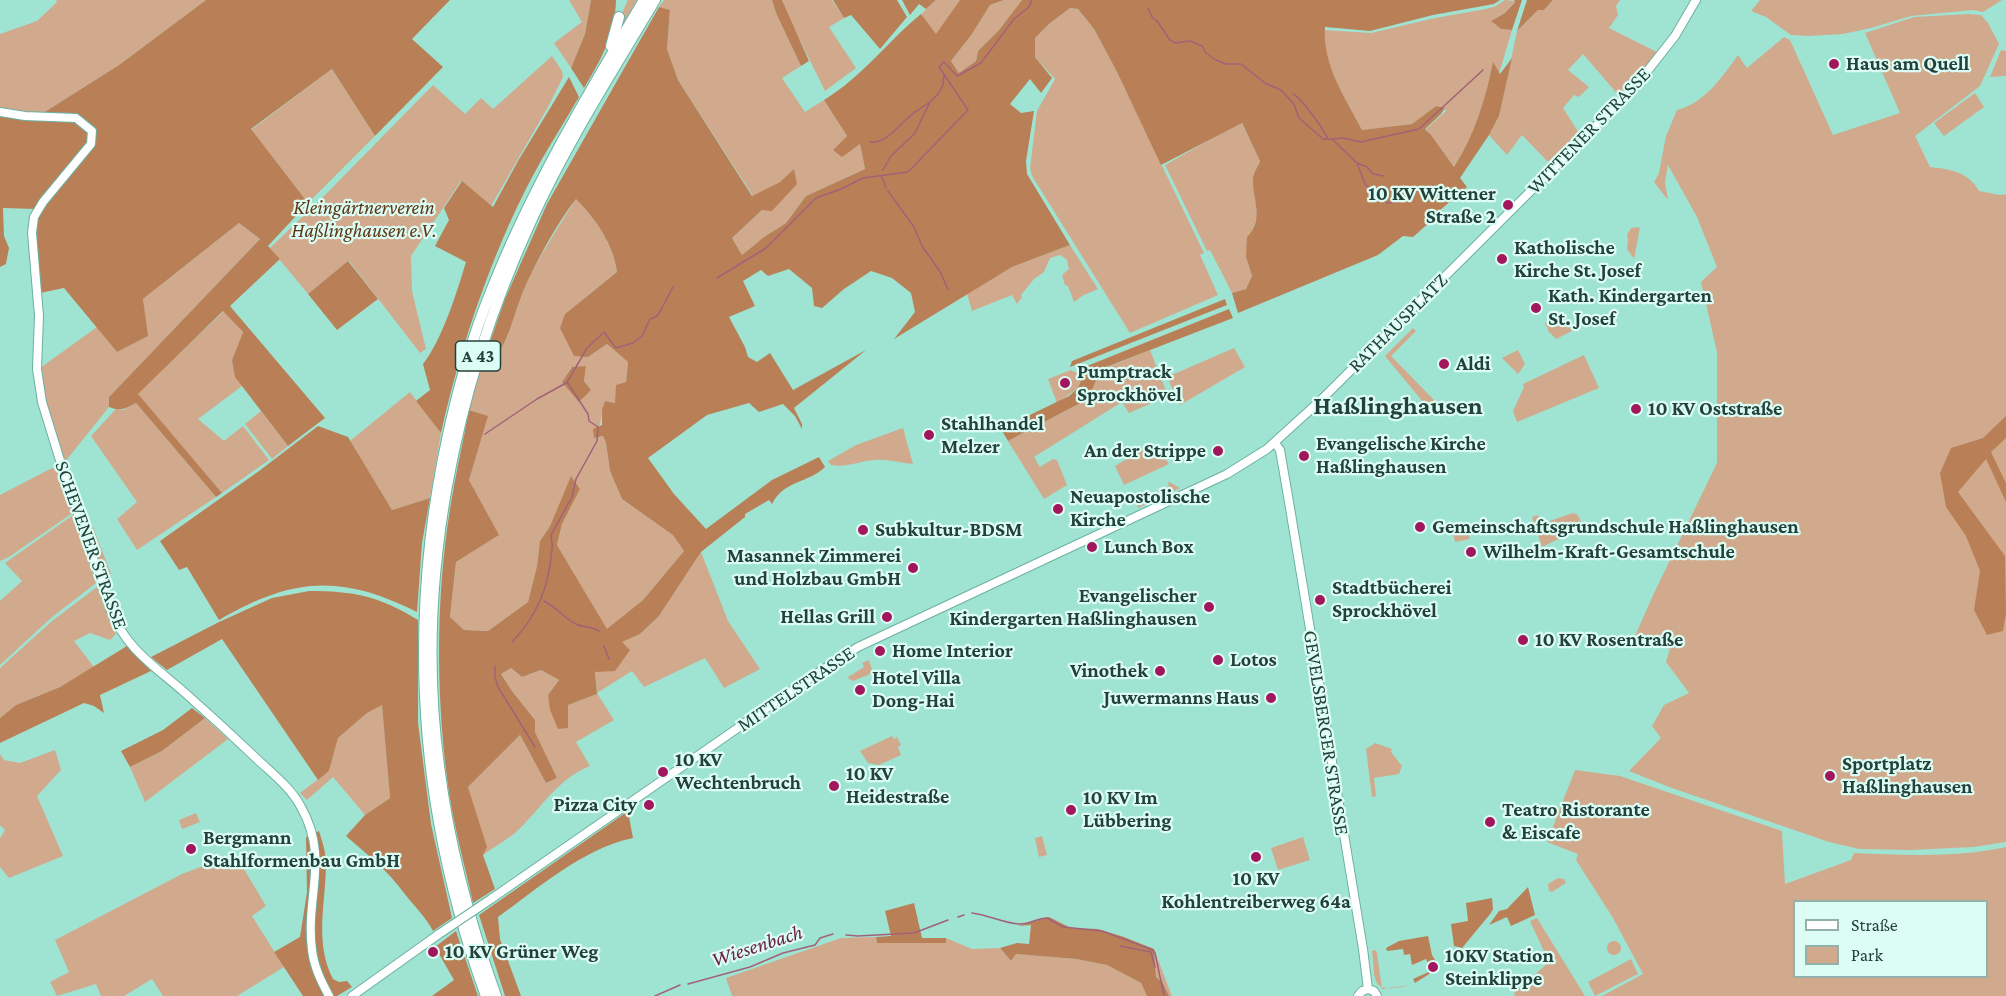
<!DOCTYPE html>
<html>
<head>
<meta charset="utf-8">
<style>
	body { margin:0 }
	#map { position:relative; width:2006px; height:996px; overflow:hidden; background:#9fe4d3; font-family:"Crimson Pro",serif }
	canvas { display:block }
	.legend { position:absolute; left:1793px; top:900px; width:195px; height:78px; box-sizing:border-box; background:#dcfdf4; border:2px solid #92b1aa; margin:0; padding:8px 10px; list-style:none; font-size:18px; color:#24403a }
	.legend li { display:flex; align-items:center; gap:12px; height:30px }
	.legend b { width:30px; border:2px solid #92b1aa }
</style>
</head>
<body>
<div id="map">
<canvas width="2006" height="996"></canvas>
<ul class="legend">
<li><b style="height:8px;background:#fff"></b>Straße</li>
<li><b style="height:16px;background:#d1aa8e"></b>Park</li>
</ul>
</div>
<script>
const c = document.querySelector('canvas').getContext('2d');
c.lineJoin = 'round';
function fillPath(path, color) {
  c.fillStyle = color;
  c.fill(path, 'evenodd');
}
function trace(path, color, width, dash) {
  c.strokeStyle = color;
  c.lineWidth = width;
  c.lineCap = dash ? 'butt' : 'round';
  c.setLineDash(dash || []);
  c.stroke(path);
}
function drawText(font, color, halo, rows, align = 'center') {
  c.font = font + ' "Crimson Pro",serif';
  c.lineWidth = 4.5;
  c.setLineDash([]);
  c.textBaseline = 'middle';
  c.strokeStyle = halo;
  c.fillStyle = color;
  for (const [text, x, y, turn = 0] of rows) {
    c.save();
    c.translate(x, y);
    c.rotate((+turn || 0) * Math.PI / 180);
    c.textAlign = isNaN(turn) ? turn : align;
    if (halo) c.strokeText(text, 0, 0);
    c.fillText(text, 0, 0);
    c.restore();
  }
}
fillPath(new Path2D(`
	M56 0H206L119 65 40 115 0 110V34L37 21 57 2Z
	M569 0H591L585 34 571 68 554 43 582 22Z
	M628 0H637L618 33 622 13Z
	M664 0H772L776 13 801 66 782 78 805 112 824 100 847 136 833 151 860 144 865 169 806 196 786 223 764 237 742 255 732 238 762 210 794 170 780 182 753 196 678 80 667 49 670 11 659 7Z
	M782 0H832L844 18 829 27 856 68 825 91 791 22Z
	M936 0H960L936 35 921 14Z
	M1004 0H1022L999 30 978 51 976 61 959 73 951 61 972 34 990 5Z
	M1505 0 1515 1 1505 13 1491 21 1501 29 1512 30 1499 74 1493 63C1486 99 1474 136 1454 167L1426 129 1446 111 1444 108 1436 106 1412 124 1362 130C1346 100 1322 65 1324 30L1371 33 1435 18 1486 9 1496 6Z
	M1553 0H1620L1616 6 1618 15 1609 28 1659 53 1621 98 1583 54 1568 70 1589 87 1579 97 1574 95 1563 108 1579 133 1548 162 1522 135 1507 155 1489 135 1499 116 1517 31 1538 10H1544Z
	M1760 0H2002L1983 12 1973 10 1911 16 1871 28 1843 34 1808 36 1791 35 1766 17 1751 11Z
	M1070 8 1078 9 1094 29 1117 72 1204 253 1200 255 1218 295 1130 333 1032 176 1030 168 1037 111 1055 79 1035 57V38L1049 24Z
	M1968 14 1981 15 1988 23 1999 44 1980 86 1915 136 1930 167C1950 169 1969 172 1979 191L2000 195 2006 194V842L1974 847 1911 850 1859 849 1829 842 1669 787 1629 771 1661 738 1652 726 1664 705 1689 693 1666 662 1670 649 1634 638 1655 591 1717 463V352L1701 282 1717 267 1697 217 1668 165 1665 182 1668 200 1654 182 1659 173 1666 136 1677 110C1705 103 1722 77 1738 55L1747 68 1784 37 1790 40 1833 135 1900 113 1865 33 1914 17Z
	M2001 50 2006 51V76L1990 77Z
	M552 56 562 71 563 77 548 107 491 206 461 181 411 256 412 291 426 349 420 353 349 261 308 294 270 248 325 195 433 85 465 114 481 98 493 109Z
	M332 69 375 136 308 203 251 130Z
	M1975 93 1984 107 1944 136 1934 123Z
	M1241 122 1260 160 1253 177 1257 216 1246 257 1252 276 1246 289 1232 293 1210 250 1207 251 1165 165Z
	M576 199C595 218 614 245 617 272L565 314 588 357 607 344 628 362 626 382 615 403 605 401C601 415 602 424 595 438L603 436 606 443 610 471 622 499 674 535 684 551 643 600 607 630 557 545 562 524 580 489 571 477 550 526 540 541 537 566 528 602 488 631 464 630 450 617 456 562 498 535 469 480 487 416 469 410 480 371C508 355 512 316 525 287 539 257 558 227 576 199ZM586 366 584 381 591 390 562 382 571 368Z
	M239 223 260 239 109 397V407L64 463 46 407 40 368 97 327 117 352 147 336 143 299Z
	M1640 227 1634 259 1627 249 1628 240 1627 235 1631 228Z
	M1070 245 1098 289 1084 295 1074 302 1068 286 1065 285 1062 275 1069 269 1067 260 1060 255 1050 258 1044 272 1034 279 1021 295 1022 297 1017 304 1012 295 972 311 967 293 1012 267Z
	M224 311 243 332 232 360 242 386 198 419 224 441 243 426 269 460 222 493 137 394Z
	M1562 315 1572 331 1556 339 1549 332 1545 323Z
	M1413 328 1416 331 1391 356 1435 401 1432 404 1423 402 1385 356Z
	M1234 348 1245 367 1180 405 1167 377Z
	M1150 350 1168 396 1129 413 1122 402 1034 457 1040 467 1053 459 1057 460 1067 485 1044 499 1008 441 1088 399 1100 370Z
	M1518 350 1525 364 1518 374 1502 358Z
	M1584 355 1599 388 1517 422 1513 411 1524 387 1523 384Z
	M1071 370 1083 376 1078 388 1057 403 1048 379Z
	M410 392 441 433 430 498 392 510 350 441Z
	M136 403 216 497 137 550 117 519 137 502 91 436 116 409 123 410Z
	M261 411 288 446 272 459 245 424Z
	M903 428 913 464C900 463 888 459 874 460 860 461 845 468 831 465L828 461 856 445Z
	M1150 445 1158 448 1169 464 1124 485 1115 466Z
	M60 467 74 512 9 557 0 561V495L50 469Z
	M1169 482 1180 488 1138 508 1136 503 1169 486 1168 483Z
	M1573 513 1578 515 1583 527 1542 547 1532 517 1538 515 1541 524Z
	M73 515 96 583 51 618 0 665V601L22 581 5 563Z
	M93 527 111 574 103 576 89 536V530Z
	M1468 529 1470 539 1455 542 1453 533Z
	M701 552 728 621 760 669 724 688 705 658 644 687 632 671 597 693 614 720 576 742 590 766C556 779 540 811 514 834 504 841 493 848 483 855L468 787 520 735 546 783 557 778 535 732V720L512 691 501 674 511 668 522 677 541 670 559 680 548 695 568 705 597 694 595 672 621 642 640 634 659 616Z
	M97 587 116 634 110 640 90 633 74 641 94 667 60 687 16 705 0 718V668L52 621Z
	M869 660 873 673 853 681 849 679 848 677 864 667 862 663Z
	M382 704 390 798 365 815 333 777 307 800 300 793 329 771 338 738 367 713Z
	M205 718 228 739 145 802 130 767 162 751Z
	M892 736 894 739 897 737 901 745 898 747 901 755 879 765 868 763 860 751Z
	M1375 743 1392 749 1391 752 1402 766 1399 774 1374 778 1376 796 1372 797 1366 749Z
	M55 750 61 770 37 796 63 856 9 878 0 867V838L5 830 0 825V754L4 760 20 763Z
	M1575 770 1620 776 1782 831 1785 884 1851 860 1854 853C1903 855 1957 858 2006 847V996H1602L1643 974 1613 918 1576 860 1578 854 1547 842ZM1794 902H1986V976H1794Z
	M196 813 200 822 182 829 179 820Z
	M1042 836 1047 855 1039 857 1035 838Z
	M1303 837 1310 860 1278 870 1271 848Z
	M235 854 266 906 252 916 284 967 237 996H163L152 979 124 996H101L96 984 57 996 50 982 69 972 55 940 182 874Z
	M1558 878 1564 879 1566 883 1552 892 1549 891 1548 884Z
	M1537 918 1585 996H1515L1514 993 1549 962 1530 921Z
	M876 937 877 943H945L946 938 972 949 1000 948 1011 961 1016 954 1076 959 1107 965 1141 983 1147 996H732L726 978 841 938Z
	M1607 948a7 7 0 1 1 14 0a7 7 0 1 1-14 0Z
	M1154 949 1172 996H1169L1163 983 1156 977Z
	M1375 950 1377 953 1382 989 1410 985C1368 996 1376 978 1372 951Z
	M1631 959 1638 974 1595 996 1588 982Z`), '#d1aa8e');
fillPath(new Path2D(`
	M206 0H450L412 39 443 67 375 136 332 69 251 129 308 203 268 246 280 259 230 306 325 418 288 446 235 377 232 360 243 332 223 311 138 394 222 493 216 497 136 403C126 408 121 412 109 407V397L260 239 239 223 143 299 148 336 117 352 64 288 40 293 35 254 36 217 93 145 85 122 40 115 119 65Z
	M591 0H616C615 35 602 58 584 88L571 68 585 34Z
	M772 0H782L809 61 801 66 776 13Z
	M833 0H897L907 17 880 49 851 15 844 18Z
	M902 0H936L926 9 919 4 910 15Z
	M960 0H1004L990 5 972 34 951 61 959 73 976 61 978 51 999 30 1022 0H1500L1494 4 1433 15 1370 31 1325 27C1322 64 1345 98 1362 130L1412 124 1436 106 1445 108 1441 114 1425 129 1431 135 1454 167C1474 136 1486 98 1493 62L1500 74 1512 58 1499 116 1489 135 1460 178 1467 187 1439 211 1440 213 1413 237 1403 236 1378 255 1238 313 1232 293 1246 289 1252 276 1246 257 1247 237C1265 220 1252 199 1253 178 1254 172 1258 166 1260 161L1242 123 1161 165 1117 72 1094 29 1078 9 1070 8 1049 24 1035 38V57L1052 78 1041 93 1030 79 1010 104 1021 113 1034 111 1026 161 1027 174 1070 245 1012 267 894 339 915 312 911 293 892 278 871 271 844 289 822 308 814 306 812 288 789 269 768 276 761 270 743 281 755 306 729 317 745 347 748 357 757 362 770 353 793 390 866 350 794 408 802 424V429L795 416 783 404 759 412 749 403 707 415 648 458 674 494 706 529 772 480 819 457 825 467C809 483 784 480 772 504L769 500 745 514V517L701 552 659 616 640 634 622 642 630 650 615 671 595 672 597 694 568 705V728L558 729 550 710 548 695 559 680 541 670 522 677 511 668 501 674 512 691 535 720V732L557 778 546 783 520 735 468 787 487 847 483 855 495 889 473 903C464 862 452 820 447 778 436 689 436 597 450 509 455 476 463 443 469 410L488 416 469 480 499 535 456 562 450 617 464 630 488 631 528 602 537 566 540 541 550 526 571 476 580 489 562 524 557 545 607 629 643 600 684 551 673 535 622 499 610 471 606 443 603 436 594 438 593 429 602 425V410L605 401 615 403 616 385 626 382 628 362 607 344 588 357 574 356 560 328 565 314 617 272C614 245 595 218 576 199 557 223 538 259 525 287 512 316 508 355 480 371L505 299 547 204 659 7 670 10 667 49 678 80 752 196 780 182 794 169 797 184 772 211 762 210 732 238 742 255 764 237 786 223 806 196 865 169 860 144 842 157 833 150 847 136 824 100C862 77 887 42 921 14L936 34Z
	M1514 0H1522L1512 30 1501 29 1491 21 1505 13 1515 2Z
	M1527 0H1553L1544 10H1538L1517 31Z
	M569 77 579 97C567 118 554 138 542 159 496 240 461 343 441 433L416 401 430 390 423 364C442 340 457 292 466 262L435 246 449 220 444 208 462 181 493 207 518 161Z
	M0 114 80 122 91 137 36 209 3 208 4 236 9 248 6 264 0 267Z
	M348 261 378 299 337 330 308 294Z
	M1225 299 1227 305 1070 367 1072 361Z
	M1229 309 1233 318 1101 369 1088 399 1008 441 1001 429 1069 396 1078 388 1087 366Z
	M586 366 584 381 591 390 579 402 562 382 572 367Z
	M2006 416V438L1991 452 2006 483V502L1986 459 1958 492 2005 556 2006 613 2003 631 1987 635 1974 610 1980 571 1966 536 1946 507 1940 473 1951 448 1983 438Z
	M318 426 348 437 392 510 430 498 422 543 417 612C341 574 293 577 219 620L187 567 179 570 160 541 259 471Z
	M309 591C354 591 379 596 418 620V723L431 824 452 918 433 931C425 916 414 906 404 893 388 871 367 854 346 836L365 815 390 798 382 705 367 713 338 738 329 771 318 780 222 639 167 670 151 657 219 622 272 598Z
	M127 646 151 671 100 695 104 713 94 706 84 703 0 743V718L16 705 60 687Z
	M192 708 205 718 162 751 130 767 121 751 163 730Z
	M628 811 633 838C582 849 540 887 498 917L500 939 521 996H505L479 915Z
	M319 831C322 841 326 852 326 863 326 902 314 942 333 979L339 982 347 981 352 987 337 996H303L274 952 300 937 307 892 306 837Z
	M1528 887 1535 915 1511 926 1507 917 1489 925 1499 911 1507 909Z
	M1492 898 1493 909 1491 913 1462 948 1454 946 1451 924 1468 921 1466 903Z
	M914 903 922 938H946V943H877L876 937 891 936 885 911Z
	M1049 917 1071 928 1098 929 1124 937 1154 949 1156 977 1163 983 1169 996H1147L1141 983 1107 965 1076 959 1016 954 1011 961 1000 948 1017 943 1029 944 1031 925 1018 926Z
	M456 931 478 996H432L454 980 435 947Z
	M1428 936 1432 955 1438 965 1437 969 1415 983 1413 979 1431 971 1426 959 1412 965 1410 954 1404 955 1403 949 1387 951 1386 948 1399 941Z`), '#b98057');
trace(new Path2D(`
	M1148 8 1152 17 1157 21 1170 40 1175 43 1190 41 1202 46 1206 53 1216 60 1226 64H1241L1265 83 1281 90 1294 104 1299 118 1323 139H1332L1357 163 1365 184 1387 203 1394 202
	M1293 94C1301 97 1324 130 1328 139
	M1332 139 1343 138 1361 142 1419 129 1483 70
	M870 142C885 145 899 125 910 116 916 111 923 107 930 102
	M1357 163 1367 167 1373 174 1384 176
	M883 170 891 156 915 133 930 102 938 94 943 85 944 75
	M882 177 886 188
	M888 191 914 227 922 246 941 273 948 290
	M717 278 766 248 816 198 841 189 863 178 908 172 968 110 939 67 944 62 957 76 981 63 1014 19 1029 7 1032 0
	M485 434 537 399 566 383
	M544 601C556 607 564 618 576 624 584 628 592 626 599 631
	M512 642C538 615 549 586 552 549 553 544 551 540 551 535L572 497 576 479 597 441 598 427 589 421 588 414 567 382 569 379 587 348 604 332 616 348 633 343 642 336 650 319 657 316 661 310 673 287
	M604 646 609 659
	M495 666V677L498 687 535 747
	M972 913C988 915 1004 923 1019 924 1029 925 1037 918 1047 918L1063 927 1102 931 1153 950 1155 953 1164 996
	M958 917 964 915
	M846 935 858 936 914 933 948 920
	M1120 946 1151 952 1155 967
	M1160 977 1164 993
	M688 984 750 967 783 953 815 945 820 938 833 934
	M655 996 680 985`), '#a36179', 1.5);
const secondary = new Path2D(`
	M0 112 25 116 76 118 92 131 91 144 43 202 34 217 32 233 39 316 37 369 42 402 63 470 110 608C125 648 153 665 184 692 209 714 234 737 258 760 273 774 291 788 301 807 330 858 305 897 312 950 314 967 321 981 329 996
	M1275 443 1280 450 1290 508 1363 949 1368 989
	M491 899 810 678 858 647 1227 474 1267 449 1321 400 1634 88 1675 36 1696 0
	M1368 989 1374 991 1377 996
	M352 996 439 934
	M1358 996 1362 991 1368 989`);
const highway = new Path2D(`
	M611 46 619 17
	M486 996C418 810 406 623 449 430 459 386 471 341 488 299 529 193 586 97 644 0
	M496 996C469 921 449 845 439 766 414 581 454 389 531 221 566 144 612 72 655 0`);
trace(secondary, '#6cb0a0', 10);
trace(highway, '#6cb0a0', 12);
trace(secondary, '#fff', 8);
trace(highway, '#fff', 10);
const secondaryBridge = new Path2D(`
	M439 934 491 899`);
trace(secondaryBridge, '#6cb0a0', 10, []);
trace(secondaryBridge, '#fff', 8);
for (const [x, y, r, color] of [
	[1834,64,6,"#a2165d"],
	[1508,205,6,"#a2165d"],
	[1502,259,6,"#a2165d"],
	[1536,308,6,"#a2165d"],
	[1444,364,6,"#a2165d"],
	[1065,383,6,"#a2165d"],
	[1636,409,6,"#a2165d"],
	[929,435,6,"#a2165d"],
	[1218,451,6,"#a2165d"],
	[1304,456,6,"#a2165d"],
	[1058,509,6,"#a2165d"],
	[1420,527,6,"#a2165d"],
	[863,530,6,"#a2165d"],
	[1092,547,6,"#a2165d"],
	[1471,552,6,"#a2165d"],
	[913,568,6,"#a2165d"],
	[1320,600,6,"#a2165d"],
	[1209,607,6,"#a2165d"],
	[887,617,6,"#a2165d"],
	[1523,640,6,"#a2165d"],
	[880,651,6,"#a2165d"],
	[1218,660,6,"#a2165d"],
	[1160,671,6,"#a2165d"],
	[860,690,6,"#a2165d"],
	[1271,698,6,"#a2165d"],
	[663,772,6,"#a2165d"],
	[1830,776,6,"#a2165d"],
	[834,786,6,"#a2165d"],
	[649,805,6,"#a2165d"],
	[1071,810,6,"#a2165d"],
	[1490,822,6,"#a2165d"],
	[191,849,6,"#a2165d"],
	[1256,857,6,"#a2165d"],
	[433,952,6,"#a2165d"],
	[1433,967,6,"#a2165d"]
]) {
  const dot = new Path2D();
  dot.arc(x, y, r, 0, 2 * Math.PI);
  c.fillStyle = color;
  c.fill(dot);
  trace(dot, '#dcfdf4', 2);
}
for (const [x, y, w] of [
	[478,356,45]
]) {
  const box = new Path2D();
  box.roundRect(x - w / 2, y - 15, w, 30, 4.5);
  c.fillStyle = '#dcfdf4';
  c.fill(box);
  trace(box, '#24403a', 1.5);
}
drawText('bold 18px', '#24403a', null, [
	["A 43",478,356]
]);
drawText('bold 20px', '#24403a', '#dcfdf4', [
	["Haus am Quell",1846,64],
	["10 KV Wittener",1496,194,"right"],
	["Straße 2",1496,217,"right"],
	["Katholische",1514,248],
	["Kirche St. Josef",1514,271],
	["Kath. Kindergarten",1548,296],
	["St. Josef",1548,319],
	["Aldi",1456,364],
	["Pumptrack",1077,372],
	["Sprockhövel",1077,395],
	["10 KV Oststraße",1648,409],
	["Stahlhandel",941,424],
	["Melzer",941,447],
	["Evangelische Kirche",1316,444],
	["Haßlinghausen",1316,467],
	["An der Strippe",1206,451,"right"],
	["Neuapostolische",1070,497],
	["Kirche",1070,520],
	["Gemeinschaftsgrundschule Haßlinghausen",1432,527],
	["Subkultur-BDSM",875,530],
	["Lunch Box",1104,547],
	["Wilhelm-Kraft-Gesamtschule",1483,552],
	["Masannek Zimmerei",901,556,"right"],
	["und Holzbau GmbH",901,579,"right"],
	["Stadtbücherei",1332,588],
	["Sprockhövel",1332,611],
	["Evangelischer",1197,596,"right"],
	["Kindergarten Haßlinghausen",1197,619,"right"],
	["Hellas Grill",875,617,"right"],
	["10 KV Rosentraße",1535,640],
	["Home Interior",892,651],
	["Lotos",1230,660],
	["Vinothek",1148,671,"right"],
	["Hotel Villa",872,678],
	["Dong-Hai",872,701],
	["Juwermanns Haus",1259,698,"right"],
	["10 KV",675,760],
	["Wechtenbruch",675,783],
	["Sportplatz",1842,764],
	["Haßlinghausen",1842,787],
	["10 KV",846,774],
	["Heidestraße",846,797],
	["10 KV Im",1083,798],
	["Lübbering",1083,821],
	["Pizza City",637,805,"right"],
	["Teatro Ristorante",1502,810],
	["& Eiscafe",1502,833],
	["Bergmann",203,838],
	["Stahlformenbau GmbH",203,861],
	["10 KV",1256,879,"center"],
	["Kohlentreiberweg 64a",1256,902,"center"],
	["10 KV Grüner Weg",445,952],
	["10KV Station",1445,956],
	["Steinklippe",1445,979]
], 'left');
drawText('20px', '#24403a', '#dcfdf4', [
	["WITTENER STRASSE",1589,131,-46],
	["RATHAUSPLATZ",1398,323,-45],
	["SCHEVENER STRASSE",91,545,70],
	["MITTELSTRASSE",796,689,-34],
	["GEVELSBERGER STRASSE",1326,733,81]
]);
drawText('italic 20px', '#5d3616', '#dcfdf4', [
	["Kleingärtnerverein",364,208],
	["Haßlinghausen e.V.",364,231]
]);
drawText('italic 21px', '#6e1c41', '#dcfdf4', [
	["Wiesenbach",757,946,-18]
]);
drawText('bold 26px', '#24403a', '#dcfdf4', [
	["Haßlinghausen",1398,406]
]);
</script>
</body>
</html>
